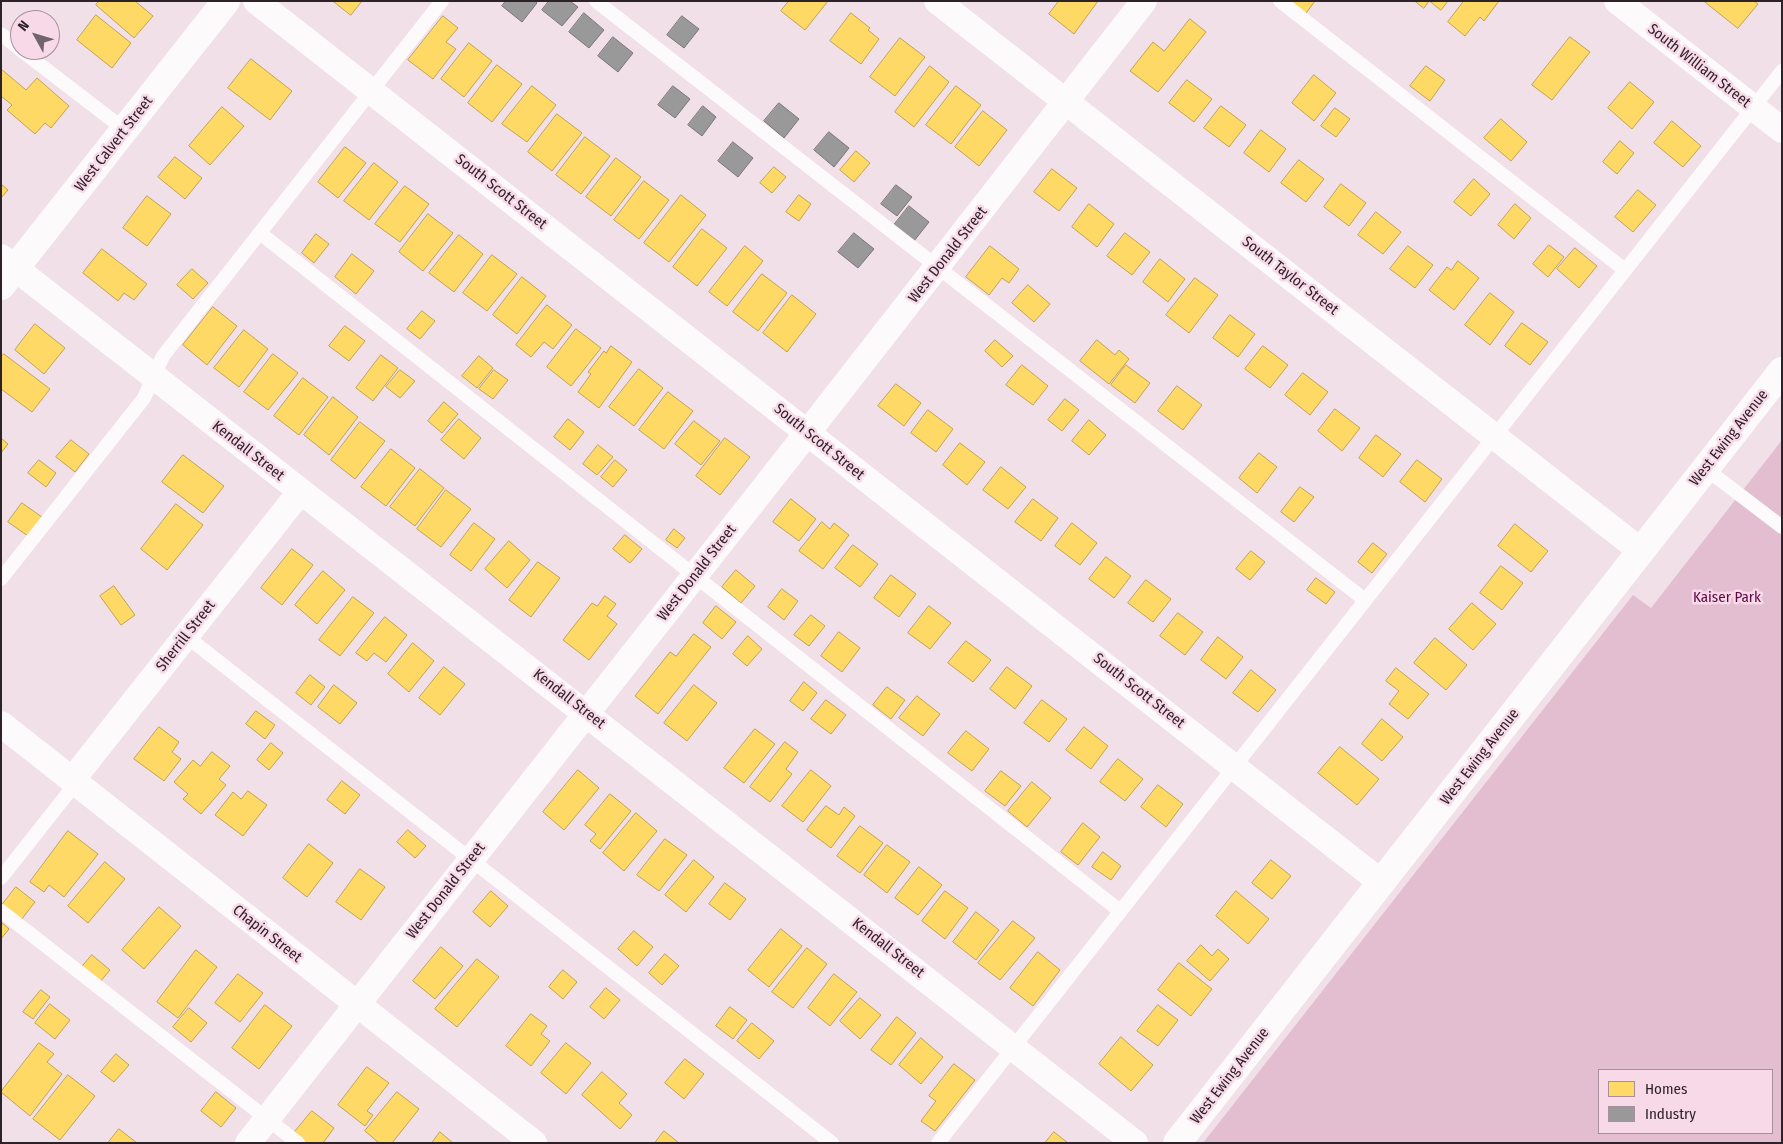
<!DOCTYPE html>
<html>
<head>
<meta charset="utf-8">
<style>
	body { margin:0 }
	#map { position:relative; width:1783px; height:1144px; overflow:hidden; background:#f1e0e8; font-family:"Fira Sans Condensed",sans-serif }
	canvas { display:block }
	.frame { position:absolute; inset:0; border:2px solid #2d2228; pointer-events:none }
	.legend { position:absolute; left:1598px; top:1069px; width:175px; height:65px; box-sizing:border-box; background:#f8d9e8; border:1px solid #a7909b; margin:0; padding:6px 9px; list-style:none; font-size:15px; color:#2d2228 }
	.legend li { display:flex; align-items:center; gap:10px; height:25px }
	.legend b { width:25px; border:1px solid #a7909b }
	.north { position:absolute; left:10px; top:10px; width:50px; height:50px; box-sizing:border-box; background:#f8d9e8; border:1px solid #a7909b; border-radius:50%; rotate:309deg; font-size:14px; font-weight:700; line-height:20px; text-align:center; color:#2d2228 }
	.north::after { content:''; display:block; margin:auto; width:18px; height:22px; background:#72646b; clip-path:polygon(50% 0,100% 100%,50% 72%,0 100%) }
</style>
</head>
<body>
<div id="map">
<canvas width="1783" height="1144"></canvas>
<div class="frame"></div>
<ul class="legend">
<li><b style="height:14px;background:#ffd966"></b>Homes</li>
<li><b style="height:14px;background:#999"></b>Industry</li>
</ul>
<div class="north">N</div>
</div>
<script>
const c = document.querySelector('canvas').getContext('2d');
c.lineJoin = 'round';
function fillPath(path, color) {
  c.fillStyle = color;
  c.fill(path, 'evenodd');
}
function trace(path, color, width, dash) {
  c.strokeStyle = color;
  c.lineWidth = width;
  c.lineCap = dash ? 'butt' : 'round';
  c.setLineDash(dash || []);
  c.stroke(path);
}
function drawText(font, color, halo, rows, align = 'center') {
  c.font = font + ' "Fira Sans Condensed",sans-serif';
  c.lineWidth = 5;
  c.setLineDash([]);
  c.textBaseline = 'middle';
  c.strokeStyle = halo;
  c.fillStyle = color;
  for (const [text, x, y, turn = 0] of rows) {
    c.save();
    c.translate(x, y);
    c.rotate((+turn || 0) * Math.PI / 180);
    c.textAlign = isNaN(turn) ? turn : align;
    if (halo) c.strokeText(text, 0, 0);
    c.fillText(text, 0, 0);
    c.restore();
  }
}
fillPath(new Path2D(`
	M1782 440V1143H1203L1633 595 1651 608ZM1599 1070H1772V1133H1599Z`), '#e2bed0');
const homes = new Path2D(`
	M99 1H135L153 16 134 38 96 5Z
	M333 1H362L351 15Z
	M789 1H828L805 30 781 11Z
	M1059 1H1098L1074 34 1049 14Z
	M1285 1H1315L1304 16Z
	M1415 1H1429L1424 8Z
	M1430 1H1448L1441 10Z
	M1464 1H1499L1484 21 1480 17 1465 36 1448 22Z
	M1704 1H1754L1758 4 1738 28Z
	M851 13 870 28 868 30 879 39 861 64 830 41Z
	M96 15 131 43 112 68 77 40Z
	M443 16 458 28 446 42 456 49 433 79 408 60Z
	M1190 19 1206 32 1158 92 1130 71 1153 42 1164 51Z
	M1570 37 1590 52 1552 100 1532 85Z
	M900 38 925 57 895 96 870 77Z
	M469 43 492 61 464 97 441 79Z
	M251 59 292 91 270 120 228 88Z
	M497 65 522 84 492 122 468 103Z
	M930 66 949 82 914 127 895 112Z
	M1426 66 1445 80 1430 101 1410 86Z
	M1 69 26 90 37 78 69 106 51 128 45 123 35 134 7 110 12 105 1 96Z
	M1314 75 1336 93 1314 121 1292 103Z
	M1187 80 1212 99 1194 122 1169 103Z
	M1630 82 1654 102 1632 129 1608 108Z
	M532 86 556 105 527 142 502 124Z
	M956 86 981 105 951 144 926 125Z
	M1221 106 1246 125 1229 147 1204 128Z
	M222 107 244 126 210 165 189 146Z
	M1335 108 1350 119 1336 137 1321 126Z
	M983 111 1007 130 979 166 955 147Z
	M557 114 582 133 552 171 528 152Z
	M1501 119 1527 142 1511 161 1484 138Z
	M1672 121 1701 146 1683 167 1654 143Z
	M1261 130 1286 149 1269 172 1244 153Z
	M585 137 610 156 581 194 556 175Z
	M1620 141 1634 153 1617 174 1603 162Z
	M345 147 366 163 338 198 318 182Z
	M856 151 870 163 854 182 840 170Z
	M175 157 202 178 185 199 158 177Z
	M616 158 641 177 611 216 586 197Z
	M1299 160 1324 179 1306 202 1281 183Z
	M374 163 398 182 369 220 344 201Z
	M774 167 786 177 772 193 760 183Z
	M1052 169 1077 188 1059 211 1034 192Z
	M1474 179 1490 194 1471 216 1454 202Z
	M644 181 669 200 639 239 614 220Z
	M1 184 8 190 1 198Z
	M1341 184 1366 203 1349 226 1324 207Z
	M405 186 429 204 400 242 375 224Z
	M1638 190 1656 205 1633 232 1615 217Z
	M681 195 706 215 669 262 644 243Z
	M799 195 811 204 799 221 786 212Z
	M147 196 171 214 147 246 123 228Z
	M1089 204 1114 224 1097 247 1072 227Z
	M1515 204 1531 218 1514 239 1498 225Z
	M1376 212 1401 232 1383 254 1358 235Z
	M428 214 453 233 423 271 399 252Z
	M702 229 727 248 697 286 673 267Z
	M1125 233 1150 252 1132 275 1107 256Z
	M316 234 329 244 314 263 302 253Z
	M459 235 483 254 454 292 429 273Z
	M1549 245 1564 257 1548 277 1533 264Z
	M745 246 763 261 727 306 709 292Z
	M990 246 1019 269 1009 283 1002 278 989 295 966 277Z
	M1408 246 1433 265 1415 288 1390 269Z
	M1575 248 1597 266 1579 288 1557 269Z
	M102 249 147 284 134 300 124 293 118 301 83 273Z
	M352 254 374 271 356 294 335 277Z
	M492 255 517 274 487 311 463 293Z
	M1160 259 1185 279 1168 302 1143 282Z
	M1458 261 1479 278 1454 310 1429 290 1447 267 1451 270Z
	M192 269 208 283 193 299 177 285Z
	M762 274 787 293 758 331 733 312Z
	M522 277 546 296 517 334 493 315Z
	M1195 278 1218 295 1189 333 1166 315Z
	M1028 285 1050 304 1034 322 1012 303Z
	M1490 293 1514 312 1490 345 1465 325Z
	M792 295 816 314 787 352 763 333Z
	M547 305 572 325 553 349 544 342 531 357 516 345Z
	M213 307 237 326 207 365 183 345Z
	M422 311 435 321 420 339 407 329Z
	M1230 315 1255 334 1238 357 1213 338Z
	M1522 323 1548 342 1530 365 1505 346Z
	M35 324 65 348 44 374 15 350Z
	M345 326 365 341 349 361 329 346Z
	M576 329 601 348 571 386 547 367Z
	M244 330 268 349 239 387 214 368Z
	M995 340 1013 356 1002 367 985 351Z
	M1097 340 1115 355 1119 350 1129 359 1109 384 1080 361Z
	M611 346 632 362 599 408 578 392 591 374 588 372 604 351 606 353Z
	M1263 346 1288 365 1270 388 1245 369Z
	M4 354 50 389 32 412 1 389V357Z
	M273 354 298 373 268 410 244 392Z
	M381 355 398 368 373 401 356 388Z
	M479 356 493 368 477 388 462 376Z
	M1022 365 1048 386 1033 405 1006 385Z
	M1126 365 1150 383 1135 403 1111 385Z
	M639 369 663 388 634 426 609 407Z
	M400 370 415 381 400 398 386 387Z
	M494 370 508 380 493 399 479 389Z
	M1303 373 1328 392 1310 415 1285 395Z
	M303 378 328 397 299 435 274 416Z
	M896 384 921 403 904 426 878 406Z
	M1177 386 1202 405 1183 430 1158 411Z
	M668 392 693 411 664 449 639 430Z
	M333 397 358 417 329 455 304 435Z
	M1065 399 1079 410 1062 431 1048 420Z
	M444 402 458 414 442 433 428 421Z
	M1335 409 1360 428 1342 451 1318 431Z
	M928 410 953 429 936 452 911 433Z
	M459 419 481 438 464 459 441 440Z
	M568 419 584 432 570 450 554 437Z
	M1089 420 1106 435 1089 455 1072 441Z
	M694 421 720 441 701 465 675 444Z
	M360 422 385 441 355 479 331 460Z
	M1376 435 1401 454 1383 477 1359 458Z
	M1 438 8 444 1 453Z
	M725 438 750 457 720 495 696 476Z
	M71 440 89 454 75 472 56 457Z
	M960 443 985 462 967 485 943 465Z
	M598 445 613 457 597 475 583 464Z
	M391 449 415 468 386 506 361 487Z
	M1259 453 1277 467 1257 493 1239 478Z
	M183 455 224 486 203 513 162 482Z
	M39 460 56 473 46 487 28 473Z
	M615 460 627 470 613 487 601 477Z
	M1417 460 1442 479 1425 502 1400 482Z
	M1001 467 1026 487 1008 509 983 490Z
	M420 469 444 488 415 526 390 507Z
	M1300 487 1314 497 1294 522 1281 512Z
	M446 490 471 509 441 547 417 529Z
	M791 499 816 519 799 541 773 522Z
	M1033 499 1058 518 1041 541 1015 522Z
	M22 503 42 517 28 536 8 522Z
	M176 504 203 525 167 570 141 549Z
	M822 522 830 529 834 523 849 535 823 569 799 551Z
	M474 523 495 539 471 571 450 555Z
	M1072 523 1097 543 1080 565 1055 546Z
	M1515 524 1548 551 1531 572 1498 546Z
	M674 529 685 538 677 548 666 540Z
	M625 535 642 549 630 563 613 549Z
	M509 541 530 560 507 588 485 569Z
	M1373 543 1387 554 1372 573 1358 562Z
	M853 545 878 564 860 587 835 568Z
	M292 549 313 565 282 605 261 588Z
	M1251 551 1265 562 1250 580 1236 569Z
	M1106 557 1131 576 1114 598 1089 579Z
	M538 562 560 578 531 617 509 600Z
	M1501 566 1523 583 1502 610 1480 593Z
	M736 570 755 586 741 603 722 587Z
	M323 571 345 590 317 624 295 605Z
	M891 575 916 594 899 617 874 598Z
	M1316 578 1335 592 1326 604 1307 590Z
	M1146 580 1171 599 1153 622 1128 603Z
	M114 586 135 615 121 625 100 596Z
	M782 589 798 601 784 620 768 607Z
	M605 596 616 604 607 616 617 624 589 660 563 640 592 603 597 606Z
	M353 597 374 613 340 656 319 640Z
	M1472 603 1496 624 1473 650 1449 629Z
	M716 606 736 622 722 639 703 623Z
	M929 606 951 623 930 649 908 633Z
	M1178 613 1203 632 1185 655 1160 636Z
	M811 615 825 626 809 646 794 635Z
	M385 617 407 635 386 662 374 653 367 661 356 653Z
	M839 632 860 648 842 672 821 656Z
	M694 634 711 647 658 714 635 696 670 652 676 656Z
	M748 636 762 649 747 666 733 654Z
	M1218 637 1243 657 1226 679 1201 660Z
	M1435 638 1467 665 1446 690 1414 663Z
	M966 641 991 660 973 682 948 663Z
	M413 643 434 661 409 692 388 674Z
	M444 667 465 684 440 715 419 698Z
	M1007 667 1032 686 1015 709 990 689Z
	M1396 668 1429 694 1408 719 1389 704 1399 691 1386 681Z
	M1251 670 1276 690 1258 712 1233 693Z
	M310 675 325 687 311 705 296 693Z
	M804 682 817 693 803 711 790 701Z
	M334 685 357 703 340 724 318 707Z
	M694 685 717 703 687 741 664 723Z
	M887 687 905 700 891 719 873 705Z
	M917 696 940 714 923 736 899 718Z
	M826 700 846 715 831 734 811 719Z
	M1042 700 1067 719 1049 742 1024 723Z
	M256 711 275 725 265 739 246 724Z
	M1382 719 1403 737 1382 761 1362 744Z
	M159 727 179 742 172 752 181 759 164 781 134 759Z
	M1084 727 1108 746 1091 769 1066 750Z
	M755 729 775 744 744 783 724 768Z
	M966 731 989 749 972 771 948 753Z
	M785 742 798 752 786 769 792 774 770 802 750 787Z
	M271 743 283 753 269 770 257 760Z
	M1340 747 1379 779 1357 805 1318 773Z
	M212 752 230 766 219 779 226 785 201 814 183 799 188 794 174 782 193 760 200 766Z
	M1118 759 1143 779 1125 801 1100 782Z
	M578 770 599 788 564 830 543 812Z
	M811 770 831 786 803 822 782 806Z
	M1001 771 1021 786 1005 806 985 791Z
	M342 781 360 795 345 814 327 800Z
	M1032 782 1051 798 1027 827 1008 811Z
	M1158 785 1183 804 1166 827 1141 807Z
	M248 791 267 805 243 836 215 815 233 792 241 799Z
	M610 794 631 811 600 849 590 841 596 834 585 825Z
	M826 806 839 815 844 807 855 816 831 848 807 830Z
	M636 813 657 831 624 871 603 853Z
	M1083 823 1100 837 1078 865 1061 852Z
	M860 826 883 843 860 873 837 856Z
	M408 830 426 846 415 858 397 842Z
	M68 831 98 854 64 897 49 885 44 892 30 882Z
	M665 839 687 855 659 891 637 875Z
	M309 844 333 863 307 897 283 878Z
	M887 845 910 862 887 893 864 875Z
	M1103 852 1121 866 1111 880 1092 867Z
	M694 860 714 877 686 912 665 895Z
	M1271 860 1291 876 1272 899 1252 883Z
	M105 862 125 879 88 923 68 906Z
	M919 867 942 885 918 915 895 898Z
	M360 869 385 887 361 920 336 902Z
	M725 883 746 899 730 920 709 904Z
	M16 887 35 902 21 920 2 905Z
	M491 891 508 906 490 927 473 912Z
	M945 891 968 908 945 939 922 921Z
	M1236 891 1269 919 1248 944 1216 916Z
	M159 907 181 926 144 969 122 950Z
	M976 912 999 930 976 960 953 942Z
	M1013 921 1035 938 1000 980 978 963Z
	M1 922 9 929 1 939Z
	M781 929 802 946 769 987 748 970Z
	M634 931 653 947 637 966 618 949Z
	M1201 945 1212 956 1218 949 1229 959 1210 981 1187 961Z
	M441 947 463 966 435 999 413 981Z
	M807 948 827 964 793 1008 772 992Z
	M196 950 217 967 178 1018 157 1002Z
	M1038 952 1060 970 1033 1006 1010 988Z
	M665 954 679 966 662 985 649 973Z
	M92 955 110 970 99 983 81 968Z
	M477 959 499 977 457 1027 435 1009Z
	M1179 963 1212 989 1191 1016 1158 990Z
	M563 970 577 982 563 999 549 987Z
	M238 974 263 993 240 1022 215 1003Z
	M834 974 857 992 830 1026 808 1008Z
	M606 988 620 1000 604 1019 590 1007Z
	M41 990 50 997 33 1019 23 1012Z
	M860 998 881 1015 860 1039 840 1021Z
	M50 1004 70 1020 55 1039 35 1023Z
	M265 1005 292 1026 259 1069 232 1048Z
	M1158 1005 1178 1020 1158 1046 1137 1031Z
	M730 1007 747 1020 733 1039 716 1026Z
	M189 1008 207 1023 191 1042 173 1027Z
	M531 1014 547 1026 541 1034 550 1041 531 1066 506 1046Z
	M897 1017 916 1033 891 1065 871 1050Z
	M752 1023 774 1041 759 1059 737 1041Z
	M1121 1037 1153 1065 1131 1091 1099 1064Z
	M921 1038 943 1057 921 1084 899 1065Z
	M39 1043 54 1054 47 1062 62 1074 30 1116 1 1092Z
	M566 1043 591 1063 566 1094 541 1073Z
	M116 1054 129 1065 114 1082 101 1072Z
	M685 1059 704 1074 684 1099 665 1083Z
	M954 1064 975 1080 935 1131 921 1121 936 1101 929 1096Z
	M367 1067 389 1083 367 1111 373 1115 365 1126 338 1105Z
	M602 1072 627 1094 619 1103 632 1115 620 1129 582 1095Z
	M68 1075 95 1096 60 1140 33 1119Z
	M216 1092 236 1108 221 1127 201 1111Z
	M397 1092 419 1109 392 1143H379L365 1131Z
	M312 1111 334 1128 323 1143H304L293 1134Z
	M119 1129 137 1143H108Z
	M664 1131 679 1143H655Z
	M440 1132 453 1143H432Z
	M1054 1132 1068 1143H1045Z`);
fillPath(homes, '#ffd966');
trace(homes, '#c0a253', 1);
const industry = new Path2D(`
	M506 1H535L537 3 522 22 502 6Z
	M549 1H570L578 7 562 26 542 10Z
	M584 13 604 30 589 48 569 32Z
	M682 16 699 29 684 48 667 35Z
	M613 37 633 53 618 72 598 56Z
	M673 86 690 99 675 118 658 105Z
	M779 103 799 119 784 138 764 121Z
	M703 106 716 117 702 136 688 125Z
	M829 132 849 148 834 167 814 150Z
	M733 142 753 158 738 177 718 161Z
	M896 185 912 197 897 216 881 204Z
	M909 206 929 222 914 241 894 225Z
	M854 233 874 249 858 268 838 252Z`);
fillPath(industry, '#999');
trace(industry, '#797577', 1);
trace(new Path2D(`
	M596 1 1365 600
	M1280 1 1625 270
	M1 34 20 49
	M21 50 125 130
	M260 233 1120 911
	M1706 469 1782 527
	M1 579 144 398 163 356 442 1
	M186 636 832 1143
	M1 878 76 783
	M1 911 298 1143
	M938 1143 1782 71`), '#fdfafc', 14);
trace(new Path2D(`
	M256 1 1382 883
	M937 1 1641 551
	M1617 1 1782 130
	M1 257 1135 1143
	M1 724 534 1143
	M72 780 300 492
	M248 1143 808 432 1144 1`), '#fdfafc', 26);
trace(new Path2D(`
	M1 286 226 1
	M1177 1143 1782 371`), '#fdfafc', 28);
drawText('15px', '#2d2228', '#f8d9e8', [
	["South William Street",1699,66,38],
	["West Calvert Street",114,144,-52],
	["South Scott Street",501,192,38],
	["West Donald Street",948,255,-52],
	["South Taylor Street",1290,276,38],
	["West Ewing Avenue",1729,438,-52],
	["South Scott Street",819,442,39],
	["Kendall Street",248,451,38],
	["West Donald Street",697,573,-52],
	["Sherrill Street",186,636,-52],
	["South Scott Street",1139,691,38],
	["Kendall Street",569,699,38],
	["West Ewing Avenue",1480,757,-52],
	["West Donald Street",446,891,-52],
	["Chapin Street",267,934,38],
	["Kendall Street",888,948,38],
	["West Ewing Avenue",1230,1076,-52]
]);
drawText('15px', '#600743', '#f8d9e8', [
	["Kaiser Park",1727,598]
]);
</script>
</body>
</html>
